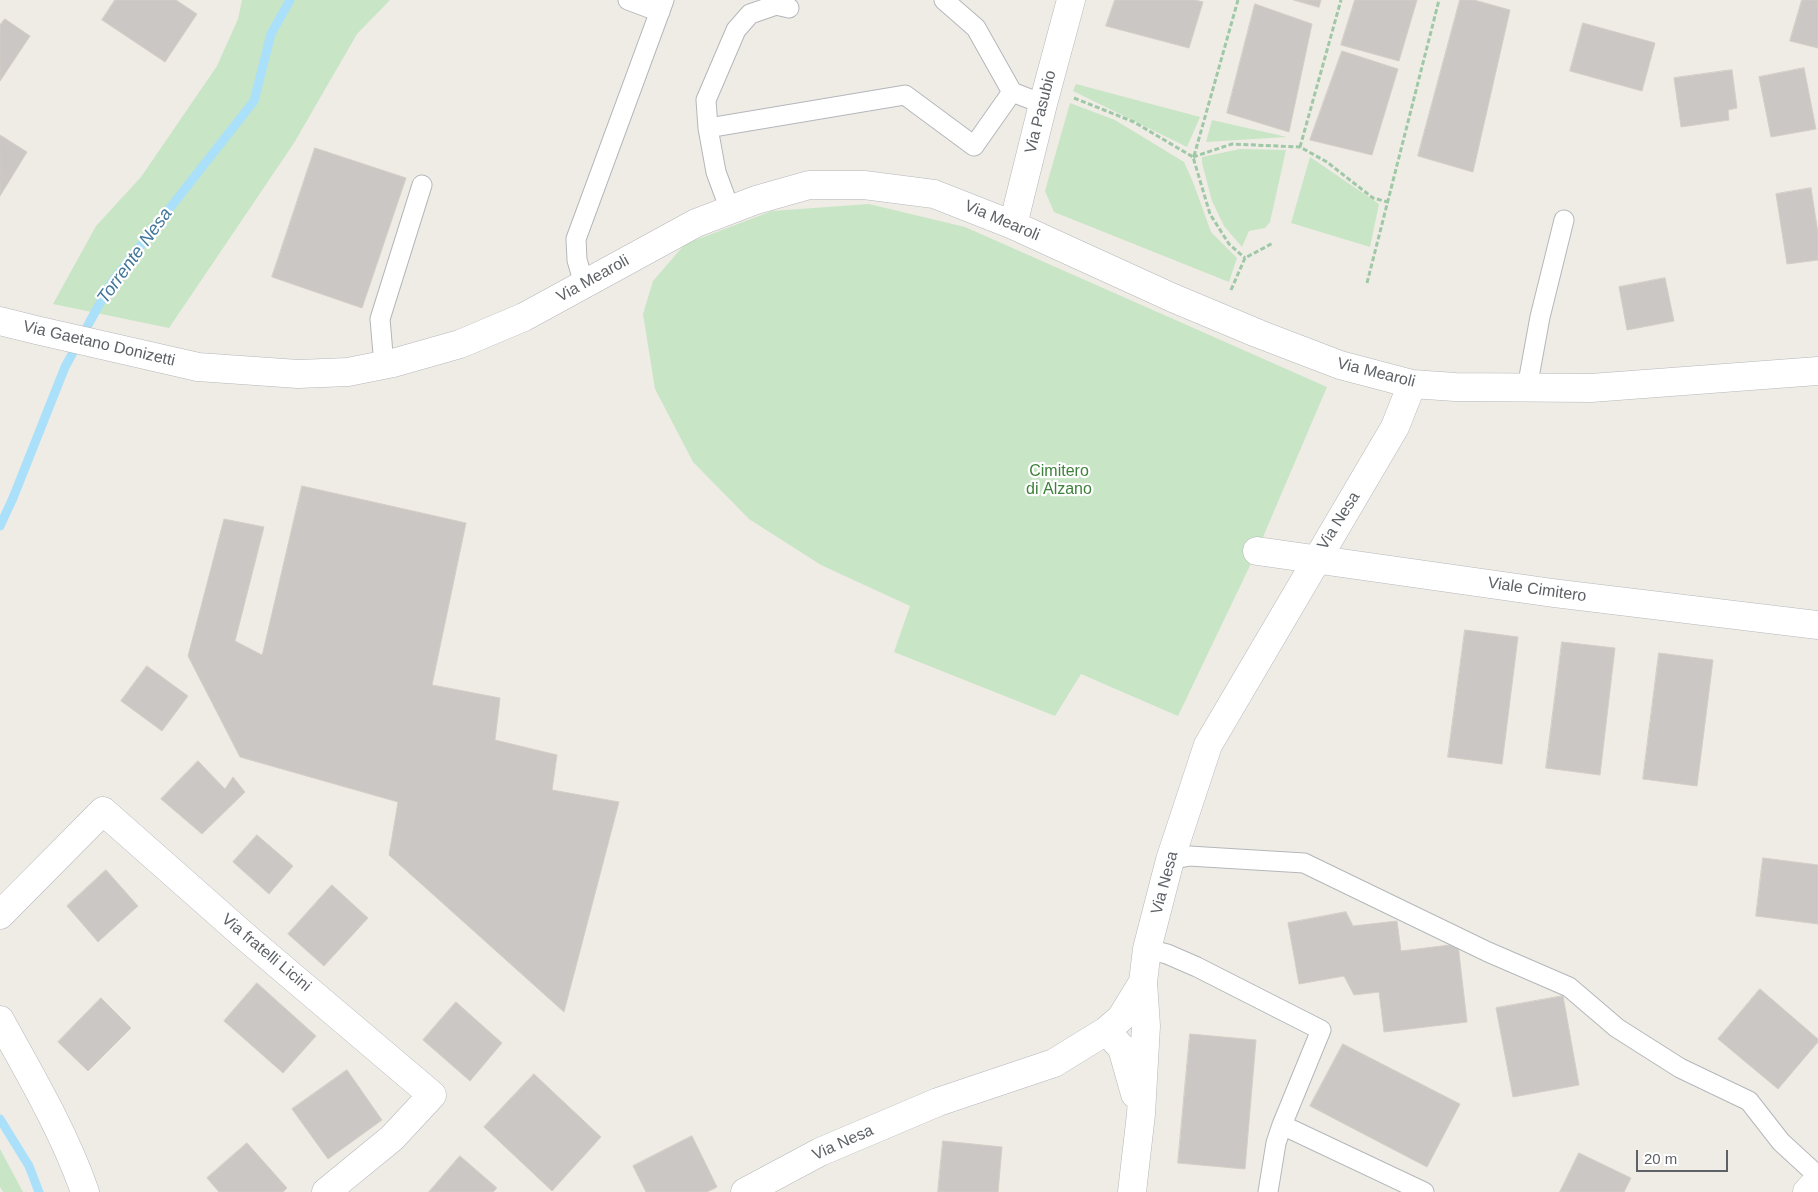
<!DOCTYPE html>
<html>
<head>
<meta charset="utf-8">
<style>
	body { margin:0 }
	#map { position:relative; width:1818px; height:1192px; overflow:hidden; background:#efece6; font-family:Helvetica,sans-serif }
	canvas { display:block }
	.scale { position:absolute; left:1636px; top:1150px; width:92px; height:22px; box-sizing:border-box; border:2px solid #5e6266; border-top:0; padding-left:6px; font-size:15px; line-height:18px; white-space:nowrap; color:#5e6266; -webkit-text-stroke:4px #fff; paint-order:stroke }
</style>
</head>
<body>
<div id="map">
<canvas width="1818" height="1192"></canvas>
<div class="scale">20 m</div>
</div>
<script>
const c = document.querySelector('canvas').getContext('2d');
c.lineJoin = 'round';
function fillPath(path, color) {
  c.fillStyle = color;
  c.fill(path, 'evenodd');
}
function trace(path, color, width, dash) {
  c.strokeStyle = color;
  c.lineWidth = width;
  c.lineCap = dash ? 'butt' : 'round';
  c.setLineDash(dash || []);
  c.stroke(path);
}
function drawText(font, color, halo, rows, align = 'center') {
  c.font = font + ' Helvetica,sans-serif';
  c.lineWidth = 4.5;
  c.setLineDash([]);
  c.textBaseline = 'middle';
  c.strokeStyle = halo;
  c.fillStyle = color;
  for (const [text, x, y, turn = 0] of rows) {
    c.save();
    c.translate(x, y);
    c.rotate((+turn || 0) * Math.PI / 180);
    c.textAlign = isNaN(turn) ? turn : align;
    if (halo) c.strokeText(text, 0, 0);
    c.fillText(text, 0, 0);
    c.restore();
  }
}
fillPath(new Path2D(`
	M242 0H390L357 34 294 143 169 328 53 304 96 226 141 177 217 66 238 19Z
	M1076 84 1200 117 1187 147 1073 91Z
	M1070 103 1115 120 1184 162 1193 182 1211 232 1237 258 1229 282 1054 212 1045 191Z
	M1212 120 1287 137 1206 142Z
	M1240 149 1286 150 1270 222 1265 228 1249 231 1242 247 1224 226 1212 201 1202 163V157Z
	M1310 157 1379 204 1370 247 1291 223Z
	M869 204 965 227 1327 387 1257 551 1178 716 1081 674 1055 716 894 652 910 606 821 565 749 519 693 462 655 389 643 314 653 281 685 244 772 211Z
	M0 1149 23 1192H3L0 1187Z`), '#c8e5c5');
trace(new Path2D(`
	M0 526 13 498 65 367 111 283 254 101 271 34 290 0
	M0 1119 29 1166 39 1192`), '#abe0fa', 9);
const building = new Path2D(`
	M115 0H176L197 14 165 62 102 20Z
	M1115 0H1195L1203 2 1189 48 1106 26Z
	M1294 0H1321L1319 7Z
	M1355 0H1417L1399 61 1341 45Z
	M1460 0H1474L1510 10 1473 172 1418 156Z
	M1802 0H1818V48L1790 41Z
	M1255 4 1312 24 1289 132 1227 113Z
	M5 19 30 36 0 81V25Z
	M1583 23 1655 43 1642 91 1570 71Z
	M1342 51 1398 69 1372 155 1310 140Z
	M1804 68 1816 129 1771 137 1759 77Z
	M1732 70 1737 108 1728 110 1729 120 1681 127 1674 78Z
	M0 135 27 152 0 196Z
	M315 148 406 178 362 308 272 277Z
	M1811 188 1818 233V260L1787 264 1776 194Z
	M1665 278 1674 321 1627 330 1619 287Z
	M302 486 466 523 432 685 500 698 495 740 557 755 552 790 619 802 564 1012 389 855 398 802 240 757 188 656 224 519 264 527 235 641 262 655Z
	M1465 630 1518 637 1502 764 1448 757Z
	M1562 642 1615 648 1600 775 1546 768Z
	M1659 653 1713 660 1697 786 1643 779Z
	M147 666 188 696 162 731 121 701Z
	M198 761 225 789 233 777 245 792 202 834 161 799Z
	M257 835 293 866 269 894 233 862Z
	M1763 858 1818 865V924L1756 916Z
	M106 870 138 906 98 942 67 906Z
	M332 885 368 918 324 966 288 934Z
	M1346 912 1353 926 1397 921 1401 951 1458 944 1467 1022 1384 1032 1379 992 1354 995 1344 976 1299 984 1288 923Z
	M257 983 316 1036 283 1073 224 1021Z
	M1760 989 1818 1039V1042L1778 1089 1718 1039Z
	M1563 996 1579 1085 1513 1097 1496 1008Z
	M101 998 131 1028 88 1071 58 1042Z
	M456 1002 502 1043 470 1081 423 1040Z
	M1190 1034 1256 1040 1245 1169 1178 1163Z
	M1343 1044 1460 1104 1427 1167 1310 1106Z
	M347 1070 382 1120 328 1159 292 1109Z
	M534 1074 601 1137 552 1191 484 1127Z
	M692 1136 717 1187 707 1192H646L633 1166Z
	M943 1141 1002 1147 998 1192H938Z
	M247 1143 287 1188 283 1192H219L207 1178Z
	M1579 1153 1631 1178 1624 1192H1560Z
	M460 1156 497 1188 493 1192H429Z`);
fillPath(building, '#cbc7c4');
trace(building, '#d4cec5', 1);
const service = new Path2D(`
	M628 0 660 12
	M944 0 976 28 1012 92
	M708 128 706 100 736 30 750 14 776 5 789 8
	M730 210 716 172 708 128 905 95 974 146 1012 92 1043 104
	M584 284 577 260 576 239 664 0
	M384 365 380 319 422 185
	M1527 388 1540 317 1564 220
	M1170 860 1189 856 1304 863 1488 952 1569 987 1617 1028 1680 1068 1749 1101 1781 1142 1818 1176
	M1147 949 1167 954 1197 967 1321 1030 1282 1125 1424 1192
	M1268 1192 1276 1143 1282 1125`);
const pedestrian = new Path2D(`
	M1257 551 1553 593 1818 625`);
const minor = new Path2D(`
	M1013 225 1043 104 1071 0
	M0 321 36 330 198 367 298 374 348 372 393 363 460 344 524 317 696 223 756 200 809 185H864L934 194 1013 225 1173 298 1259 334 1340 365 1412 384 1455 387 1591 388 1818 371
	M0 915 103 811 248 939 432 1095 392 1138 326 1192
	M0 1020C31 1076 64 1132 85 1192
	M1106 1031 1122 1048 1135 1094
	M745 1192 820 1152 938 1102 1054 1063 1106 1031 1121 1018 1143 982 1147 949 1170 860 1208 745 1395 427 1412 384
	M1132 1192 1141 1114 1146 1026 1143 982`);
const tertiary = new Path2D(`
	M1807 1192 1818 1180`);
trace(service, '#b4b7ba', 21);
trace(pedestrian, '#b4b7ba', 29);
trace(minor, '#b4b7ba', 29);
trace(tertiary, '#b4b7ba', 29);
trace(new Path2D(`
	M1074 98 1134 122 1193 157 1210 214 1229 244 1245 258
	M1300 147 1341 0
	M1194 156 1238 0
	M1193 157 1232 144 1300 147 1327 162 1373 198 1388 202
	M1367 283 1439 0
	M1231 290 1245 258 1273 243`), '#9fc8a7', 3, [5, 2.5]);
trace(service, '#fff', 19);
trace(pedestrian, '#fff', 28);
trace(minor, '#fff', 28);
trace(tertiary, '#fff', 28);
drawText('16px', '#5e6266', '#fff', [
	["Via Pasubio",1041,112,-76],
	["Via Mearoli",1002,221,23],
	["Via Mearoli",593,279,-29],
	["Via Gaetano Donizetti",99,344,13],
	["Via Mearoli",1376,373,14],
	["Via Nesa",1339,521,-58],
	["Viale Cimitero",1537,590,8],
	["Via Nesa",1165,883,-75],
	["Via fratelli Licini",266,953,40],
	["Via Nesa",843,1143,-24]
]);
drawText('16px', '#3e813a', '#fff', [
	["Cimitero",1059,472],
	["di Alzano",1059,490]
]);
drawText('italic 18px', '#42779b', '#fff', [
	["Torrente Nesa",135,256,-54]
]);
</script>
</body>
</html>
